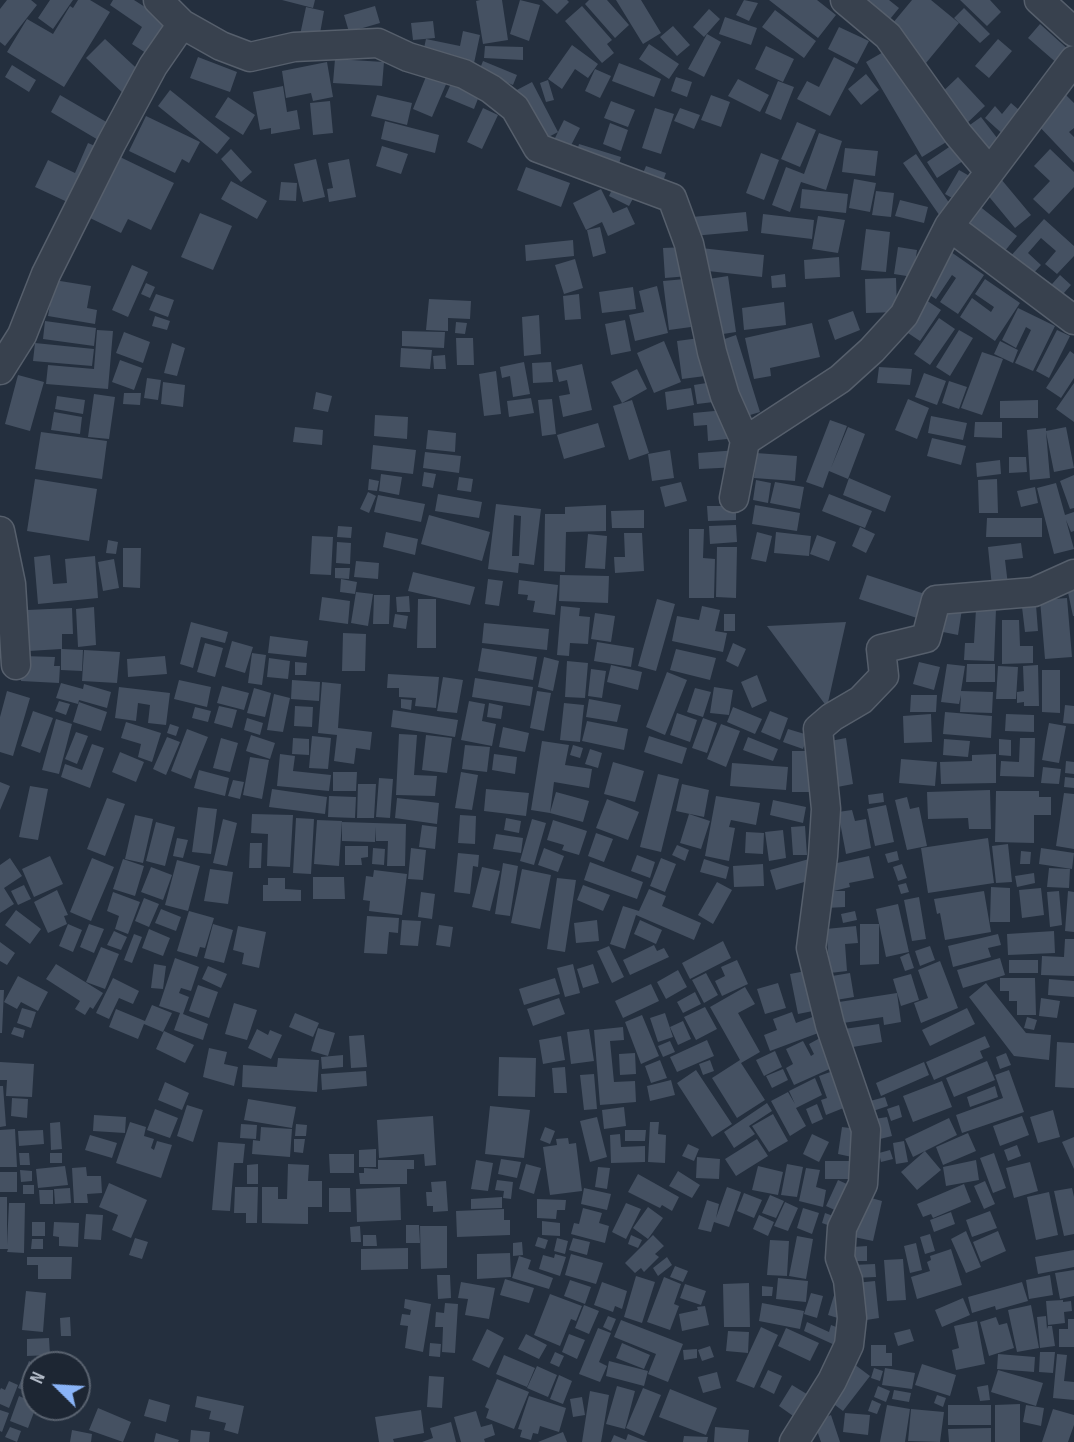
<!DOCTYPE html>
<html>
<head>
<meta charset="utf-8">
<style>
	body { margin:0 }
	#map { position:relative; width:1074px; height:1442px; overflow:hidden; background:#242f3e; font-family:"Sofia Sans Condensed",sans-serif }
	canvas { display:block }
	.north { position:absolute; left:21px; top:1351px; width:70px; height:70px; box-sizing:border-box; background:#1d2633; border:2px solid #59626f; border-radius:50%; rotate:294deg; font-size:19px; font-weight:700; line-height:28px; text-align:center; color:#b4bcc9 }
	.north::after { content:''; display:block; margin:auto; width:24px; height:32px; background:#8ab4f8; clip-path:polygon(50% 0,100% 100%,50% 72%,0 100%) }
</style>
</head>
<body>
<div id="map">
<canvas width="1074" height="1442"></canvas>
<div class="north">N</div>
</div>
<script>
const c = document.querySelector('canvas').getContext('2d');
c.lineJoin = 'round';
function fillPath(path, color) {
  c.fillStyle = color;
  c.fill(path, 'evenodd');
}
function trace(path, color, width, dash) {
  c.strokeStyle = color;
  c.lineWidth = width;
  c.lineCap = dash ? 'butt' : 'round';
  c.setLineDash(dash || []);
  c.stroke(path);
}
fillPath(new Path2D(`
	M7 0H31L37 5 5 46 0 42V9Z
	M50 0H73L53 29 38 18Z
	M78 0H90L110 12 64 87 7 52 27 19 53 34 70 6 73 8Z
	M113 0H134L170 23 149 55 132 44 142 27 110 5Z
	M282 0H315L313 8Z
	M480 0H502L508 40 483 44 476 1Z
	M520 0 540 5 529 41 510 34Z
	M542 0H567L569 2 557 14Z
	M589 0H607L629 25 615 38 585 4Z
	M616 0H641L661 33 643 44Z
	M744 0 758 3 749 21 736 15Z
	M769 0H817L836 15 818 38Z
	M868 0H889L899 8 886 24 863 6Z
	M912 0H931L959 23 926 63 887 30Z
	M960 0H990L1001 12 987 26Z
	M375 6 380 23 349 32 344 15Z
	M582 6 612 40 607 44 614 53 602 63 565 21Z
	M306 7 324 11 319 39 300 35Z
	M964 8 990 34 980 43 954 18Z
	M709 9 720 19 704 37 693 27Z
	M775 10 816 41 804 58 762 27Z
	M725 17 757 28 751 45 719 34Z
	M433 21 435 38 413 40 411 23Z
	M1040 24 1071 52 1059 65 1028 38Z
	M673 26 690 45 677 56 660 37Z
	M839 27 869 41 857 64 828 49Z
	M463 31 480 35 473 68 422 57 426 39 460 46Z
	M707 34 721 42 704 77 688 69Z
	M105 39 146 77 127 97 86 58Z
	M998 39 1012 51 989 78 975 66Z
	M649 44 679 64 669 79 639 59Z
	M572 45 598 64 588 78 575 69 562 89 548 79Z
	M485 46 523 47V60L484 58Z
	M766 46 794 59 783 82 755 69Z
	M892 47 948 141 922 157 866 62Z
	M198 57 237 72 230 92 190 78Z
	M834 57 855 68 830 116 797 99 807 81 819 87Z
	M335 59 384 62 382 86 333 83Z
	M483 61 517 75 513 85 479 71Z
	M327 62 333 97 313 101 311 93 286 98 282 71Z
	M619 63 661 79 654 97 612 81Z
	M12 65 36 80 29 92 5 77Z
	M595 69 611 76 600 98 585 91Z
	M427 74 447 82 432 117 413 109Z
	M866 74 879 90 861 105 848 89Z
	M676 77 692 82 687 97 671 91Z
	M958 77 985 106 964 126 937 97Z
	M453 79 481 91 474 109 445 97Z
	M738 79 769 95 760 112 728 96Z
	M548 80 554 100 546 102 540 83Z
	M778 81 794 87 781 120 765 113Z
	M532 82 558 132 539 142 513 92Z
	M283 86 287 112 297 110 300 129 271 134V128L260 130 253 92Z
	M170 90 230 138 217 154 158 106Z
	M1064 93 1074 103V128L1069 132 1074 137V163L1035 122Z
	M60 95 115 127 105 144 51 112Z
	M377 95 412 103 407 125 371 116Z
	M711 95 730 102 721 127 701 120Z
	M228 97 255 115 243 135 215 117Z
	M330 101 333 133 313 135 310 103Z
	M611 101 635 110 628 127 604 118Z
	M1011 103 1026 116 1007 138 985 118 995 106 1002 114Z
	M483 108 498 115 482 149 467 142Z
	M655 108 674 114 661 154 642 148Z
	M680 108 700 115 694 129 674 121Z
	M146 116 200 142 189 163 182 159 175 173 129 151Z
	M981 117 1004 147 990 157 967 127Z
	M564 120 580 128 566 155 550 148Z
	M385 121 439 135 435 153 381 139Z
	M797 122 816 130 800 167 781 159Z
	M610 123 628 130 621 151 603 144Z
	M819 133 842 141 826 190 801 182 790 212 772 205 786 167 804 174Z
	M88 143 102 149 76 206 35 187 48 160 75 173Z
	M955 143 966 159 937 178 927 162Z
	M579 144 621 157 617 171 575 158Z
	M382 146 408 154 401 174 376 166Z
	M845 148 878 151 875 176 842 172Z
	M231 149 252 172 241 182 221 159Z
	M1050 149 1074 172V187L1049 214 1033 199 1050 181 1034 166Z
	M761 153 779 160 764 200 746 193Z
	M916 154 954 210 942 219 903 163Z
	M120 157 174 183 151 230 128 219 121 233 90 218Z
	M316 159 325 197 303 202 294 164Z
	M349 159 356 197 329 202 327 189 333 188 328 163Z
	M646 166 666 173 660 190 639 183Z
	M526 167 570 183 561 207 517 190Z
	M959 170 973 178 959 202 945 194Z
	M618 177 639 187 629 206 609 196Z
	M854 179 876 183 870 212 849 208Z
	M1001 179 1031 215 1015 228 986 193Z
	M231 181 267 201 257 219 221 199Z
	M281 182 297 183 296 201 279 200Z
	M601 189 613 213 627 207 635 224 608 236 602 222 586 230 573 203Z
	M802 189 848 194 846 213 800 208Z
	M876 191 894 193 891 217 872 215Z
	M900 200 928 207 924 223 895 216Z
	M978 205 1017 236 1000 257 962 227Z
	M746 212 748 231 693 236 692 217Z
	M200 213 232 226 213 270 181 257Z
	M763 214 814 220 812 239 761 233Z
	M818 216 845 220 838 253 812 249Z
	M1044 219 1074 246V256L1057 274 1045 264 1056 251 1041 238 1028 253 1041 265 1029 278 1008 259Z
	M600 227 606 253 593 257 587 230Z
	M866 229 890 232 886 272 861 270Z
	M573 240 574 256 526 261 525 245Z
	M687 247 689 276 665 278 663 248Z
	M898 247 917 250 913 277 894 274Z
	M701 248 764 255 762 277 699 270Z
	M951 252 984 275 958 314 940 302 956 278 952 275 936 299 925 292Z
	M839 257 840 277 805 279 804 260Z
	M575 259 583 288 564 294 555 265Z
	M132 265 148 272 128 317 112 310Z
	M785 274 786 287 772 288 771 276Z
	M1060 275 1071 285 1056 302 1045 292Z
	M728 276 736 332 710 336 702 280Z
	M896 278 897 312 866 313 865 279Z
	M685 279 691 327 669 330 663 281Z
	M985 279 1020 303 995 341 960 317 972 298 991 312 994 307 975 294Z
	M54 280 91 286 87 308 97 310 95 324 48 316Z
	M146 283 155 287 150 298 141 294Z
	M657 286 668 333 635 341 629 315 644 312 639 291Z
	M633 287 636 309 602 313 599 292Z
	M156 294 174 300 168 317 149 310Z
	M579 294 581 319 565 320 563 296Z
	M429 299 471 301 470 319 448 318V331L426 330Z
	M926 300 941 310 920 341 905 331Z
	M784 302 786 325 744 330 742 308Z
	M1018 308 1055 326 1033 371 1015 363 1031 330 1026 327 1016 348 1002 340Z
	M853 311 860 330 835 340 828 320Z
	M539 315 541 354 524 356 522 317Z
	M155 316 170 321 167 330 152 326Z
	M939 318 955 329 930 365 914 354Z
	M625 320 631 351 611 355 605 324Z
	M45 321 96 328 94 346 43 339Z
	M456 322 467 323 465 334 455 333Z
	M812 323 820 357 770 368 771 376 754 379 745 338Z
	M97 330 113 331 108 389 46 384 48 365 94 369Z
	M959 330 973 338 950 376 936 367Z
	M1057 330 1070 336 1049 378 1036 371Z
	M402 331 445 332 444 348 402 346Z
	M124 332 150 342 143 363 116 353Z
	M736 335 760 412 740 418 716 342Z
	M707 337 713 375 682 379 677 341Z
	M456 338H473L474 365H457Z
	M664 341 681 382 654 393 637 353Z
	M1000 341 1018 350 1013 363 994 354Z
	M35 343 94 349 92 366 33 361Z
	M172 343 185 348 177 376 164 373Z
	M401 348 432 350 430 369 400 367Z
	M1070 351 1074 354V378L1061 398 1046 388Z
	M982 352 1003 359 982 415 961 408Z
	M445 355 446 369H434L433 356Z
	M120 360 142 368 134 390 112 382Z
	M524 362 530 394 513 397 510 376 502 378 500 367Z
	M551 362 553 382 533 383 532 363Z
	M582 364 592 410 563 417 559 396 570 394 567 380 559 382 556 370Z
	M879 367 912 369 910 385 877 383Z
	M637 369 647 389 622 403 611 382Z
	M496 371 501 414 484 416 479 374Z
	M924 373 946 381 937 405 915 397Z
	M18 375 44 382 30 431 5 424Z
	M147 378 161 380 158 400 144 398Z
	M719 381 722 401 697 404 694 385Z
	M949 381 967 387 959 409 942 403Z
	M163 382 185 385 183 407 161 404Z
	M1074 383V422L1056 409Z
	M691 388 694 405 667 410 665 392Z
	M316 392 332 396 328 412 313 409Z
	M124 393H141L140 405 123 404Z
	M94 394 115 397 109 439 88 437Z
	M57 396 85 400 83 414 55 409Z
	M531 398 534 413 509 417 507 401Z
	M552 399 556 434 542 436 538 400Z
	M908 399 929 408 917 439 895 430Z
	M632 400 649 453 629 460 613 406Z
	M1038 400V418H1000V401Z
	M725 410 727 439 708 441 707 425 694 426 693 413Z
	M54 412 82 417 80 434 51 430Z
	M375 415 408 417 407 439 374 436Z
	M931 416 967 423 963 440 928 433Z
	M830 420 847 426 831 468 848 427 865 434 848 479 829 471 823 488 806 482Z
	M975 422H1002V438L974 437Z
	M598 423 605 447 564 459 557 435Z
	M295 427 323 430 322 445 293 442Z
	M1066 427 1074 468 1054 472 1046 432 1050 478 1030 480 1027 430 1046 428V431Z
	M428 430 456 433 455 452 426 449Z
	M41 432 107 441 102 479 35 469Z
	M932 438 966 446 961 465 927 456Z
	M373 445 416 450 413 474 371 469Z
	M670 450 674 478 652 481 648 454Z
	M738 450 739 467 699 469 698 453Z
	M425 452 461 456 459 473 423 468Z
	M756 453 797 456 795 481 754 478Z
	M1009 457H1026L1027 472 1009 473Z
	M1000 460 1001 474 977 477 976 463Z
	M424 472 436 474 433 488 422 486Z
	M381 474 402 477 399 495 379 491Z
	M1074 475V508L1070 509 1060 481Z
	M459 477 473 479 471 492 457 490Z
	M849 478 891 496 885 512 843 495Z
	M35 479 97 489 89 541 27 531Z
	M369 479 379 481 377 491 368 490Z
	M997 479 998 513H979L978 480Z
	M756 480 771 483 768 503 753 500Z
	M681 482 687 501 665 507 660 487Z
	M775 482 804 487 800 509 770 503Z
	M1056 483 1065 515 1074 512V531L1071 532 1066 520 1074 549 1054 554 1037 488Z
	M1035 487 1038 503 1021 507 1017 491Z
	M368 492 376 496 369 513 360 509Z
	M438 494 482 502 479 518 435 511Z
	M829 494 872 511 865 528 822 511Z
	M378 495 425 504 421 522 374 512Z
	M496 504 541 509 534 565 519 563 518 573 488 569ZM514 515 521 516 519 556H512Z
	M606 505V531L566 532 565 572 544 571 545 514H565V507Z
	M755 505 800 513 797 531 752 524Z
	M707 506H736V520L708 521Z
	M644 510V528H612L611 511Z
	M429 515 490 532 482 561 421 544Z
	M987 518H1042V537H986Z
	M736 525 737 542 710 544 709 526Z
	M338 526 352 527 351 538 337 537Z
	M860 527 875 534 866 553 852 546Z
	M689 529H704L703 558 715 559 714 598H689Z
	M386 532 418 539 415 555 383 547Z
	M757 532 772 536 766 562 751 559Z
	M776 532 811 536 809 556 774 553Z
	M624 533H642L644 571 615 573 614 557H625Z
	M588 534 607 536 605 569 585 568Z
	M817 535 836 542 829 561 810 554Z
	M312 536 333 537 331 575 310 574Z
	M108 540 118 542 116 554 106 553Z
	M337 542 351 543 350 564 336 563Z
	M1021 543 1023 558 1005 560 1008 585 992 587 988 547Z
	M717 547H737L736 598 716 597Z
	M123 548H141L140 588 123 587Z
	M50 555 53 584 67 583 65 559 95 556 98 598 38 604 34 557Z
	M114 559 119 588 103 591 98 562Z
	M356 561 379 563 378 579 354 577Z
	M335 568H350L349 579 335 578Z
	M413 572 475 587 470 605 408 591Z
	M560 575 609 576 608 603 559 601Z
	M867 575 931 596 923 620 859 599Z
	M341 579 357 582 355 594 340 592Z
	M488 579 503 581 499 606 485 604Z
	M519 580 558 585 555 615 533 612 535 601 527 600 528 595 518 594Z
	M1074 581V616H1073L1066 583Z
	M356 592 373 594 368 626 351 623Z
	M374 595H390L389 624H373Z
	M409 596 410 612H397L396 597Z
	M322 597 350 601 348 624 319 620Z
	M1067 598 1072 657 1045 659 1040 600Z
	M418 599H436V648H417Z
	M657 599 675 604 656 671 638 666Z
	M942 605 962 609 958 635 938 631Z
	M1036 605 1038 631 1025 632 1022 607Z
	M561 606 580 608 579 616 590 617 588 644 570 643 569 656 557 655Z
	M702 606 720 610 715 631 727 633 723 652 672 641 677 616 699 620Z
	M94 607 96 645 78 647 76 609Z
	M72 608 73 634H62V649L83 650 82 671 61 670V649L29 651 27 610Z
	M976 609H996L994 661 964 660 965 643H974Z
	M595 613 615 616 611 642 591 639Z
	M395 614 408 616 406 629 393 627Z
	M724 614H735V631H724Z
	M1002 620H1019L1020 646H1033V663L1002 664Z
	M191 622 228 632 225 643 201 637 193 668 180 664Z
	M846 622 827 707 767 626Z
	M484 623 549 629 547 650 482 643Z
	M343 633 366 634 365 671H342Z
	M270 636 308 641 306 657 268 653Z
	M232 641 253 647 245 673 225 667Z
	M597 642 634 648 631 667 594 661Z
	M205 643 223 648 215 677 197 672Z
	M733 643 746 649 738 667 726 661Z
	M482 648 537 657 533 680 478 671Z
	M676 649 716 658 710 680 670 670Z
	M84 650 120 652 117 683 82 681Z
	M252 653 266 655 262 685 248 683Z
	M23 656 55 657 54 666H60L59 683 21 681Z
	M165 656 167 674 128 677 127 659Z
	M544 657 559 661 553 691 538 687Z
	M269 658 290 661 288 679 267 677Z
	M567 661 588 663 585 698 565 697Z
	M295 662 307 663 306 675H295Z
	M919 662 940 667 934 690 913 684Z
	M947 664 965 666 961 691 993 692 992 713 960 712 961 695 959 704 941 702Z
	M967 664H995V682H966Z
	M611 665 642 672 638 690 607 682Z
	M1038 665 1039 706H1024V702L1017 703V692L1024 691 1023 666Z
	M998 666 1018 667 1016 699H996Z
	M591 669 606 671 602 698 588 696Z
	M1042 670H1060V713L1042 712Z
	M667 672 687 680 665 735 646 727Z
	M388 674 439 677 436 708 415 706 416 698 399 697V688H387Z
	M757 675 767 701 752 708 741 682Z
	M443 677 463 680 457 713 437 711Z
	M475 678 533 687 530 706 472 697Z
	M179 680 211 687 207 707 174 699Z
	M292 680 320 682 319 701 291 699Z
	M322 682 341 684 338 728 372 732 370 750 356 748 354 764 334 761 337 735 318 733Z
	M61 683 83 689 84 684 111 692 107 708 79 700 78 704 56 698Z
	M222 686 249 693 244 710 217 703Z
	M119 687 170 693 166 725 148 723 150 705 138 703 136 721 115 718Z
	M714 687 733 690 729 715 710 713Z
	M254 688 271 693 265 717 247 713Z
	M695 688 711 692 703 717 687 712Z
	M7 691 30 698 13 756 0 752V717Z
	M537 691 551 693 544 731 530 728Z
	M274 694 290 698 283 732 267 730Z
	M911 695H937L936 712H910Z
	M401 699 412 700 411 710 401 708Z
	M589 699 621 705 617 722 586 717Z
	M59 701 70 704 66 715 55 711Z
	M469 701 485 704 482 721 496 724 492 746 461 740Z
	M79 702 107 712 101 731 73 722Z
	M489 703 503 706 501 719 487 717Z
	M564 703 584 705 580 742 560 740Z
	M1065 705 1074 706V724L1063 723Z
	M219 706 237 710 232 728 214 723Z
	M295 706 313 707 312 727 294 726Z
	M195 707 211 711 208 722 192 718Z
	M733 707 762 719 755 734 727 722Z
	M393 710 458 720 455 737 391 727Z
	M33 711 53 718 40 753 21 746Z
	M770 711 788 718 780 740 761 732Z
	M945 712 992 716 991 738 943 734Z
	M677 713 697 720 690 742 670 735Z
	M931 714 932 742 904 743 903 716Z
	M1006 714 1034 715V732L1005 731Z
	M247 718 263 723 260 735 244 730Z
	M703 718 717 723 707 753 692 748Z
	M56 719 72 724 59 774 42 770Z
	M587 721 628 729 624 750 582 741Z
	M126 722 161 733 152 762 138 757 141 744 121 738Z
	M1049 723 1066 726 1059 763 1042 760Z
	M170 724 179 727 176 736 167 733Z
	M721 724 740 731 726 767 707 759Z
	M503 727 529 733 525 752 499 747Z
	M187 729 208 737 191 779 171 771Z
	M788 729 808 735 803 749 783 742Z
	M76 732 88 736 77 764 65 759Z
	M399 734 417 735 414 775 437 776 435 796 396 795Z
	M251 735 275 743 270 759 246 751Z
	M426 735 452 738 447 773 422 770Z
	M312 736 331 738 328 769 309 768Z
	M649 736 687 748 682 764 644 752Z
	M167 737 180 742 166 775 153 769Z
	M748 737 778 749 773 761 743 750Z
	M221 738 238 743 230 772 213 768Z
	M293 738 309 739V755L292 754Z
	M846 738 853 784 832 788 825 742Z
	M1020 738H1035L1034 777 1000 776 1001 761 1019 762Z
	M944 739 970 741 968 757 943 755Z
	M999 739 1011 740V756L999 755Z
	M542 741 569 745 565 765 592 769 589 788 554 782 550 813 531 810Z
	M92 744 104 748 90 788 61 777 65 764 82 770Z
	M465 745 490 747 487 772 462 769Z
	M573 745 583 748 580 758 570 755Z
	M590 749 602 753 598 768 585 764Z
	M792 751H810L809 792H792Z
	M120 752 144 762 136 782 112 772Z
	M280 754 295 756 293 771 331 775 329 791 277 786Z
	M494 754 517 757 515 774 492 770Z
	M996 754V783L941 784 940 762 972 761V755Z
	M250 757 269 760 262 799 243 795Z
	M901 759 937 762 935 786 899 783Z
	M1066 761 1074 762V774L1065 773Z
	M613 762 644 771 635 802 604 794Z
	M732 763 788 767 786 790 730 786Z
	M1043 767 1061 769 1059 784 1041 783Z
	M199 770 229 778 225 796 194 788Z
	M333 772H357L356 791H333Z
	M461 772 478 775 472 810 455 808Z
	M658 774 679 779 661 852 640 847Z
	M1065 777 1074 778V788L1064 787Z
	M379 778 393 779 390 818 376 817Z
	M233 780 244 782 240 799 228 796Z
	M0 782 10 786 0 810Z
	M358 784H376L374 818H357Z
	M682 784 709 790 704 817 676 811Z
	M30 786 48 789 38 840 19 837Z
	M272 789 327 797 325 814 269 807Z
	M486 789 529 793 526 816 484 811Z
	M990 790 991 829H969L968 818 928 819 927 792Z
	M996 791H1039V797H1051V815H1034V843L995 842Z
	M556 792 589 801 583 822 550 813Z
	M883 793 884 802 869 804 868 795Z
	M1064 793 1074 794V849L1056 846Z
	M329 796 356 797 355 818 328 817Z
	M716 796 760 803 756 825 731 820 729 827 735 828 729 861 705 856Z
	M907 797 910 809 919 807 927 846 907 850 895 800Z
	M107 798 125 804 105 856 87 849Z
	M397 798 439 803 437 824 395 818Z
	M607 799 639 812 628 840 596 828Z
	M773 800 806 807 803 823 770 815Z
	M886 805 894 842 875 846 867 809Z
	M198 807 217 809 211 854 192 852Z
	M852 810 855 821 866 819 871 848 846 854 838 812Z
	M252 814 293 815 290 867 267 866 268 834 251 833Z
	M689 814 710 821 701 849 680 843Z
	M135 815 153 819 143 863 125 859Z
	M460 815 476 816 475 844 458 843Z
	M296 818 314 819 311 874 293 873Z
	M506 818 521 821 519 833 504 830Z
	M223 819 237 823 227 866 213 863Z
	M532 819 546 823 534 865 520 861Z
	M317 820 342 821 339 866 314 864Z
	M553 820 587 831 579 855 562 850 564 845 547 840Z
	M156 822 175 827 165 866 146 861Z
	M342 822 406 824 405 866H387L388 841H376V827L375 842 342 841Z
	M422 825 437 827 435 849 419 847Z
	M805 826 807 855H793L791 827Z
	M783 830 786 858 769 861 765 832Z
	M746 832 764 833 763 854 745 853Z
	M596 833 613 839 604 862 588 856Z
	M496 834 523 838 521 853 493 849Z
	M177 838 188 840 183 858 173 856Z
	M988 838 994 883 928 893 921 848Z
	M250 843H262L261 868H249Z
	M1008 844 1012 882 996 883 992 846Z
	M677 845 689 850 685 861 672 855Z
	M345 846H368V857L361 858 362 865H345Z
	M373 848 385 849 384 865 372 864Z
	M411 848 426 850 423 880 408 879Z
	M544 848 564 856 558 872 538 865Z
	M1041 848 1074 853 1072 869 1039 864Z
	M897 851 899 860 888 863 885 854Z
	M1021 851 1031 852 1030 864H1020Z
	M458 853 479 855 478 867 473 866 470 894 454 892Z
	M637 855 655 862 650 878 631 871Z
	M50 856 63 884 34 897 22 869Z
	M869 856 874 878 849 883 850 887 834 891 828 865Z
	M10 858 22 876 4 888 14 904 0 913V865Z
	M92 858 114 867 91 921 70 912Z
	M661 858 676 864 665 892 650 886Z
	M123 859 144 866 135 896 113 889Z
	M704 859 729 867 726 879 700 872Z
	M809 859 815 879 776 890 770 870Z
	M177 860 200 866 188 911 165 905Z
	M590 862 643 882 637 899 584 880Z
	M503 863 518 866 510 916 495 914Z
	M763 864 764 886 734 887 733 866Z
	M902 864 907 878 898 881 893 867Z
	M151 867 172 875 163 900 141 892Z
	M482 867 500 871 490 911 472 907Z
	M1049 868 1070 869 1069 888 1047 887Z
	M210 869 233 872 228 904 204 901Z
	M522 869 551 875 540 929 511 923Z
	M374 870 407 874 402 915 369 911 370 901 363 900 366 876 373 877Z
	M1034 873 1035 883 1017 887 1015 876Z
	M313 877H344L345 899H313Z
	M268 878H285V889L301 890V901H263V885H268Z
	M557 878 576 880 565 952 547 949Z
	M717 882 732 890 713 924 698 915Z
	M906 883 909 892 901 894 898 885Z
	M24 885 31 899 18 905 11 891Z
	M583 885 610 895 603 911 577 900Z
	M991 887 1010 888V922H990Z
	M1041 888 1044 915 1022 918 1019 890Z
	M649 889 666 896 662 906 701 923 694 940 636 915 625 949 610 944 623 906 639 911Z
	M57 890 68 915 64 916 67 924 48 933 34 902Z
	M826 891H845V907L826 908Z
	M984 891 991 932 945 940 940 913 937 914 934 899Z
	M1059 891 1062 925 1050 927 1047 892Z
	M1068 891 1074 892V932L1065 931Z
	M113 892 140 902 128 934 115 929 119 916 107 911Z
	M421 892 435 894 432 919 418 917Z
	M919 897 926 939 912 941 904 900Z
	M144 898 159 904 149 927 135 921Z
	M898 904 909 952 886 957 876 909Z
	M161 909 181 917 176 931 155 923Z
	M16 910 41 929 30 944 5 925Z
	M189 911 214 918 205 948 200 947 197 957 177 951Z
	M855 911 857 920 843 923 841 914Z
	M367 916 399 918 398 933 389 932 387 954 364 953Z
	M402 920 421 921 418 946 400 945Z
	M597 920 599 941 576 943 574 923Z
	M640 920 662 930 656 944 634 934Z
	M68 924 82 930 73 952 59 946Z
	M89 924 104 929 94 953 80 947Z
	M213 924 233 930 224 963 204 958Z
	M860 924H879V964L860 965Z
	M439 925 453 927 450 947 436 945Z
	M238 926 266 932 259 968 242 964 244 953 233 950Z
	M856 926 858 943 845 944 847 971 830 973 826 929Z
	M149 929 170 938 163 956 142 948Z
	M114 931 127 937 121 950 107 945Z
	M1054 931 1055 953 1008 955 1007 934Z
	M134 934 142 937 132 963 124 960Z
	M998 934 1001 945 988 948 991 957 953 967 948 946Z
	M1065 939H1074V976L1041 975 1042 956 1064 957Z
	M723 941 731 958 690 979 682 963Z
	M0 942 15 953 7 965 0 961Z
	M654 945 657 951 664 948 669 957 630 975 623 960Z
	M609 946 624 977 612 983 597 951Z
	M930 946 935 960 920 966 915 951Z
	M101 947 119 954 105 989 86 982Z
	M909 953 914 968 905 971 900 957Z
	M175 958 199 967 191 991 181 988 179 993 189 997 183 1014 208 1024 203 1040 174 1030 180 1013 159 1006Z
	M1000 958 1005 975 963 988 957 970Z
	M737 960 748 984 722 996 715 981 725 976 721 967Z
	M1009 960H1038V973H1009Z
	M940 961 958 1008 921 1023 914 1003 928 998 918 970Z
	M56 964 103 993 93 1009 90 1007 85 1015 75 1009 80 1001 46 979Z
	M154 964 166 966 163 989 151 988Z
	M573 964 580 993 565 997 557 968Z
	M593 964 599 983 583 988 577 969Z
	M208 966 227 974 221 988 202 979Z
	M678 970 687 987 666 999 657 982Z
	M811 970 818 1010 798 1014 790 974Z
	M706 973 718 995 704 1003 692 980Z
	M850 973 854 997 836 1000 832 976Z
	M911 974 919 1000 901 1006 893 979Z
	M18 976 48 992 38 1011 21 1002 17 1009 4 1002Z
	M113 978 139 991 133 1004 119 998 109 1019 96 1013Z
	M555 978 560 994 524 1005 519 989Z
	M1000 978H1035L1036 1015H1017V1001H1009V991H1000Z
	M1049 979 1074 981V997L1048 995Z
	M778 983 786 1008 765 1014 757 989Z
	M986 983 1026 1033 1051 1035 1049 1060 1014 1056 969 997Z
	M651 984 659 1001 623 1018 615 1001Z
	M198 985 218 992 209 1018 189 1011Z
	M745 987 755 1004 738 1013 760 1052 741 1063 765 1100 737 1118 712 1078 740 1060 710 1007Z
	M0 990H4L2 1033H0Z
	M695 992 701 1004 683 1013 677 1002Z
	M897 993 901 1022 884 1025 883 1017 843 1023 839 1002Z
	M559 998 565 1014 533 1026 527 1009Z
	M1041 998 1060 1001 1057 1018 1039 1016Z
	M234 1003 257 1010 247 1040 225 1034Z
	M152 1005 172 1013 163 1032 144 1024 138 1039 109 1027 116 1009 145 1021Z
	M705 1007 717 1029 696 1040 684 1017Z
	M22 1008 36 1012 31 1028 17 1023Z
	M967 1008 975 1024 930 1046 922 1030Z
	M792 1012 796 1023 815 1016 821 1032 770 1051 764 1035 777 1030 773 1019Z
	M295 1013 319 1023 313 1037 289 1027Z
	M665 1013 673 1037 658 1042 650 1018Z
	M642 1015 659 1056 641 1064 625 1022Z
	M1027 1017 1037 1020 1034 1030 1024 1028Z
	M683 1021 691 1039 678 1045 670 1027Z
	M879 1024 882 1042 847 1048 844 1029Z
	M14 1027 25 1030 23 1038 11 1034Z
	M623 1027 624 1040 610 1041 614 1082 635 1081 636 1102 600 1105 594 1030Z
	M318 1028 335 1033 328 1056 311 1051Z
	M257 1029 268 1035 270 1030 282 1035 271 1059 248 1048Z
	M589 1029 594 1061 571 1064 567 1032Z
	M164 1031 194 1045 185 1063 156 1049Z
	M364 1035 367 1067 351 1068 349 1036Z
	M561 1036 565 1060 543 1064 539 1040Z
	M985 1036 990 1047 980 1051 983 1058 934 1080 926 1062Z
	M820 1038 834 1067 794 1085 786 1068 793 1064 786 1049 803 1041 811 1056 814 1054 809 1044Z
	M707 1040 714 1056 677 1072 670 1057Z
	M670 1041 675 1052 663 1057 658 1046Z
	M1057 1042 1074 1043V1088L1055 1087Z
	M209 1048 227 1052 224 1064 238 1067 234 1086 203 1077Z
	M775 1051 782 1067 764 1076 756 1060Z
	M635 1053 636 1074 620 1075 619 1054Z
	M1006 1053 1011 1065 1000 1069 996 1057Z
	M343 1055V1067L322 1069 321 1057Z
	M499 1057 536 1058 535 1097 498 1096Z
	M278 1058 319 1060 317 1092 242 1087 243 1065 277 1067Z
	M660 1060 667 1078 651 1083 645 1066Z
	M710 1060 714 1071 703 1075 699 1064Z
	M987 1061 995 1080 954 1097 946 1078Z
	M0 1062 34 1064 32 1097 6 1096 7 1080H0Z
	M924 1062 929 1075 881 1096 876 1083Z
	M565 1067 567 1093H554L552 1068Z
	M783 1069 788 1080 772 1088 766 1076Z
	M696 1070 732 1124 712 1137 677 1083Z
	M1009 1070 1024 1112 962 1133 956 1115 1003 1098 995 1075Z
	M366 1071 367 1086 322 1090 321 1074Z
	M833 1071 846 1107 826 1115 821 1100 827 1098 819 1076Z
	M594 1074 597 1109 584 1110 580 1075Z
	M815 1078 822 1095 796 1108 806 1126 790 1136 771 1101 788 1092 795 1104 789 1091Z
	M671 1080 675 1095 650 1101 647 1086Z
	M942 1081 952 1107 913 1122 903 1096Z
	M165 1082 189 1093 182 1110 158 1100Z
	M0 1086H3L6 1126 0 1127Z
	M995 1086 998 1097 970 1107 967 1097Z
	M885 1097 888 1106 873 1111 870 1101Z
	M12 1098 28 1099 27 1118 11 1116Z
	M248 1099 296 1107 292 1128 244 1120Z
	M767 1103 772 1111 749 1126 755 1134 734 1148 724 1132Z
	M817 1104 823 1119 812 1124 806 1109Z
	M187 1105 203 1110 193 1142 177 1136Z
	M899 1105 902 1117 891 1121 887 1109Z
	M490 1106 530 1110 524 1158 485 1154Z
	M624 1107 626 1126 604 1129 602 1110Z
	M155 1109 178 1118 170 1138 147 1130Z
	M1053 1110 1060 1137 1038 1143 1030 1117Z
	M773 1114 788 1141 769 1152 752 1126Z
	M94 1115 126 1117 125 1133 93 1131Z
	M433 1116 436 1165 425 1166 424 1154 379 1158 377 1120Z
	M1022 1116 1029 1135 1000 1146 993 1126Z
	M597 1117 607 1157 590 1162 580 1121Z
	M887 1117 892 1136 880 1139 875 1119Z
	M949 1118 957 1135 913 1157 905 1139Z
	M60 1122 62 1149 51 1150 50 1123Z
	M130 1122 146 1127 144 1136 154 1139 151 1148 154 1150 157 1141 172 1145 161 1178 116 1163Z
	M650 1122H659L658 1134 666 1135 665 1163 648 1162Z
	M241 1124 257 1125 256 1139 240 1138Z
	M296 1124 307 1125 306 1136H295Z
	M261 1127 292 1129 290 1157 252 1154 253 1140 260 1141Z
	M545 1127 555 1131 550 1144 540 1140Z
	M842 1127 857 1129 852 1157 838 1154Z
	M15 1129 17 1167H0V1130Z
	M43 1130 44 1144 19 1146 18 1131Z
	M625 1130H646L645 1141H625Z
	M968 1133 976 1151 943 1165 936 1147Z
	M620 1134 621 1147 645 1146V1162L611 1163 610 1135Z
	M812 1134 829 1142 819 1162 803 1154Z
	M90 1135 117 1143 112 1158 85 1150Z
	M1074 1137V1169L1062 1142Z
	M568 1138 569 1144 576 1143 582 1191 550 1195 543 1147 557 1145 556 1139Z
	M294 1139H305L303 1153 294 1152Z
	M757 1139 768 1156 736 1176 725 1159Z
	M904 1141 908 1162 896 1164 893 1143Z
	M218 1142 245 1144 243 1163H234L230 1211 212 1210Z
	M688 1144 699 1149 694 1161 682 1156Z
	M1017 1145 1021 1156 1008 1161 1004 1150Z
	M376 1149V1167H359V1150Z
	M890 1150 893 1159 881 1162 879 1153Z
	M925 1151 941 1170 917 1190 901 1172Z
	M19 1153H29L30 1165H20Z
	M50 1153H62V1163H50Z
	M994 1153 1006 1188 993 1193 980 1158Z
	M329 1154H354V1173H330Z
	M697 1157 720 1159 719 1179 696 1178Z
	M501 1159 521 1162 517 1178 498 1174Z
	M378 1160H414V1169H407V1184H360L359 1173H364V1168L378 1169Z
	M476 1160 493 1163 488 1191 471 1189Z
	M976 1160 979 1180 946 1186 943 1167Z
	M825 1161H852V1179H825Z
	M1030 1162 1038 1191 1014 1198 1006 1168Z
	M258 1164V1184H247V1165Z
	M288 1164 309 1165 308 1181H322V1207H308V1224L262 1223V1187H278V1199H287Z
	M526 1164 541 1168 534 1194 519 1189Z
	M787 1164 803 1167 797 1197 781 1195Z
	M65 1166 68 1185 38 1188 36 1169Z
	M758 1166 783 1172 778 1195 752 1190Z
	M86 1167 87 1176H101L102 1193 87 1194 88 1203H74L72 1168Z
	M598 1167 610 1168 607 1189 595 1187Z
	M806 1168 820 1170 816 1187 826 1190 823 1207 799 1201Z
	M20 1170 32 1171V1181L21 1182Z
	M678 1171 700 1185 692 1198 669 1186Z
	M0 1172H17V1192H0Z
	M638 1174 679 1197 672 1211 662 1205 660 1208 628 1192Z
	M497 1180 513 1182 511 1199 503 1198 504 1191 495 1190Z
	M838 1180 849 1185 837 1211 826 1206Z
	M446 1181 448 1211 433 1212V1206H427L426 1192H432L431 1182Z
	M985 1181 995 1204 984 1209 974 1186Z
	M109 1183 147 1200 131 1238 112 1230 118 1215 99 1207Z
	M964 1184 971 1202 933 1218 931 1214 923 1217 917 1204Z
	M23 1185H34V1194H23Z
	M235 1187H258L257 1223H246V1213H234Z
	M400 1187 401 1220 357 1222 356 1189Z
	M727 1187 741 1192 729 1227 714 1222 711 1232 698 1229 707 1200 719 1204 716 1218Z
	M70 1188 71 1203 55 1204 54 1189Z
	M329 1188H350L351 1212H329Z
	M584 1188 611 1194 607 1210 581 1204Z
	M1072 1188 1074 1197V1234L1064 1236 1054 1191Z
	M39 1190H53V1204H40Z
	M1049 1192 1058 1235 1036 1240 1027 1197Z
	M744 1193 762 1200 754 1218 737 1211Z
	M770 1195 784 1201 776 1218 762 1213Z
	M864 1196 882 1201 873 1241 854 1237Z
	M0 1197H7V1245L9 1203H25L24 1253 7 1252 8 1249H0Z
	M502 1197V1208L471 1209V1199Z
	M537 1199 566 1200 565 1210H557L556 1219 537 1218Z
	M785 1202 798 1208 788 1231 774 1226Z
	M626 1203 641 1209 626 1239 612 1232Z
	M648 1207 663 1218 648 1239 633 1228Z
	M583 1208 602 1213 599 1223 609 1226 605 1243 571 1234 574 1223 579 1224Z
	M803 1208 819 1213 812 1234 797 1228Z
	M504 1209V1220H510V1235L457 1237 456 1211Z
	M990 1211 997 1228 972 1237 966 1220Z
	M951 1212 955 1224 934 1232 930 1220Z
	M825 1213 836 1217 833 1227 822 1223Z
	M86 1214 103 1215 101 1240 84 1239Z
	M759 1215 774 1222 768 1236 753 1229Z
	M542 1221 560 1223V1236L542 1235Z
	M32 1222H45V1236H32Z
	M54 1222 79 1223 78 1247 59 1246V1237L53 1236Z
	M406 1225H419L420 1243H406Z
	M360 1226 361 1242H351L350 1227Z
	M420 1226H447V1268L421 1269Z
	M966 1231 981 1267 966 1273 951 1239Z
	M998 1231 1006 1251 981 1262 973 1242Z
	M930 1234 935 1251 925 1254 920 1237Z
	M363 1235H376L377 1246H363Z
	M631 1235 642 1240 638 1248 628 1244Z
	M653 1235 664 1246 655 1254 659 1257 644 1272 641 1268 635 1273 625 1263Z
	M797 1236 813 1239 806 1279 789 1276Z
	M538 1237 548 1240 545 1249 535 1246Z
	M135 1238 148 1242 142 1259 129 1255Z
	M557 1238 568 1241 565 1254 554 1251Z
	M573 1238 590 1242 587 1255 569 1250Z
	M32 1239H43V1249H31Z
	M770 1240 789 1241 787 1276 767 1275Z
	M522 1242 523 1255 513 1256V1243Z
	M916 1243 922 1270 910 1273 904 1246Z
	M867 1246V1261H852V1247Z
	M408 1248V1269L361 1270V1249Z
	M951 1249 962 1285 917 1299 911 1277 930 1271 927 1262 931 1260 930 1256Z
	M1074 1250V1267L1038 1274 1035 1257Z
	M510 1253 511 1277 477 1279V1254Z
	M555 1254 566 1257 560 1276 539 1269 543 1255 554 1258Z
	M571 1254 603 1263 596 1284 565 1275Z
	M519 1256 531 1260 528 1269 553 1278 549 1289 512 1278Z
	M27 1257H72L71 1279H38V1265H27Z
	M667 1257 672 1265 658 1276 653 1268Z
	M903 1259 906 1300 887 1301 884 1260Z
	M875 1264 876 1277 853 1278 852 1265Z
	M675 1266 688 1271 683 1282 670 1277Z
	M1074 1270V1296L1060 1299 1055 1273Z
	M437 1275H450L451 1298 438 1299Z
	M1050 1275 1053 1295 1029 1299 1026 1280Z
	M636 1276 655 1282 642 1323 624 1317Z
	M664 1277 681 1284 674 1304 679 1306 670 1330 647 1322Z
	M778 1278 808 1281 806 1302 776 1299Z
	M505 1279 534 1288 529 1303 500 1295Z
	M570 1280 591 1287 585 1304 564 1296Z
	M875 1281 879 1318 860 1321 855 1283Z
	M461 1282 495 1288 489 1319 465 1315 468 1299 458 1298Z
	M602 1282 627 1291 622 1309 615 1306 613 1312 594 1305Z
	M1022 1282 1028 1301 996 1310 995 1306 972 1313 968 1297Z
	M749 1283 750 1327H724L723 1284Z
	M685 1284 706 1291 701 1305 680 1298Z
	M762 1286 773 1287 772 1296H762Z
	M26 1291 46 1293 43 1332 22 1330Z
	M835 1292 848 1296 841 1319 828 1315Z
	M811 1293 823 1296 817 1318 804 1314Z
	M550 1294 582 1306 576 1321 571 1319 560 1346 534 1335Z
	M963 1298 970 1315 942 1327 935 1310Z
	M405 1299 431 1304 423 1352 405 1348 408 1326 400 1325 402 1314 410 1315 411 1310 404 1308Z
	M1063 1300V1302L1071 1301 1072 1311 1064 1312 1065 1323 1048 1325 1046 1301Z
	M445 1303 458 1304 455 1353 442 1352 443 1327H435L436 1312 444 1313Z
	M762 1303 804 1311 800 1329 759 1321Z
	M584 1305 599 1311 589 1334 575 1328Z
	M1031 1305 1039 1348 1017 1352 1008 1310Z
	M705 1306 709 1325 682 1331 679 1314 698 1310 697 1307Z
	M608 1316 616 1319 611 1331 603 1327Z
	M1046 1316 1047 1329 1048 1326H1052L1055 1346 1040 1348 1037 1317Z
	M70 1317 71 1336H61L60 1318Z
	M996 1317 999 1325 1007 1323 1014 1348 989 1356 980 1322Z
	M1068 1319H1074V1347H1059V1329H1068Z
	M621 1320 683 1344 668 1382 648 1374 656 1354 614 1337Z
	M977 1321 985 1364 956 1370 952 1350 959 1348 954 1326Z
	M807 1322 829 1332 831 1325 844 1330 837 1346 804 1331Z
	M761 1327 778 1335 754 1388 736 1381Z
	M598 1328 611 1333 599 1362 607 1366 600 1382 579 1374Z
	M786 1328 819 1343 810 1361 778 1346Z
	M487 1329 504 1338 489 1368 472 1360Z
	M910 1329 914 1341 898 1346 894 1333Z
	M728 1331 749 1332 748 1353 726 1351Z
	M526 1334 547 1345 539 1359 518 1349Z
	M569 1334 585 1340 577 1359 562 1352Z
	M49 1338 50 1355 27 1356V1339Z
	M430 1343 441 1344 440 1357 429 1356Z
	M622 1343 650 1355 644 1369 616 1358Z
	M871 1345H886V1353H892V1366H871Z
	M710 1346 714 1357 702 1361 698 1350Z
	M697 1349V1358L684 1360 683 1350Z
	M555 1352 564 1356 559 1367 550 1363Z
	M1040 1352H1055L1053 1373 1039 1372Z
	M998 1354 1035 1357 1034 1372 997 1369Z
	M1057 1354 1067 1355 1064 1381 1074 1382V1400L1053 1398Z
	M504 1355 535 1368 527 1387 496 1374Z
	M29 1361 35 1364 36 1407 28 1428 10 1421 19 1396 30 1401 31 1397 24 1394 25 1391 18 1388Z
	M609 1361 648 1371 644 1386 606 1376Z
	M854 1364 870 1376 843 1411 827 1399Z
	M922 1364 956 1375 950 1396 915 1385Z
	M537 1366 557 1375 548 1397 527 1388Z
	M874 1368 883 1371 880 1381 871 1378Z
	M885 1368 915 1373 912 1389 882 1385Z
	M768 1370 782 1376 774 1394 760 1387Z
	M998 1370 1043 1383 1036 1406 991 1392Z
	M717 1372 721 1388 703 1393 698 1377Z
	M559 1375 572 1381 563 1404 550 1399Z
	M429 1376 444 1377 442 1408 427 1407Z
	M497 1379 529 1392 514 1429 486 1418 489 1409 485 1407Z
	M9 1381 18 1385 9 1408 0 1404V1390L1 1388 5 1390Z
	M792 1385 810 1396 796 1418 779 1406Z
	M988 1385 990 1400 980 1401 977 1387Z
	M617 1386 635 1391 625 1429 606 1424Z
	M878 1386 890 1391 886 1402 874 1397Z
	M643 1388 661 1395 644 1436 626 1428Z
	M670 1389 717 1408 706 1435 659 1417Z
	M894 1390 911 1393 909 1402 892 1399Z
	M590 1391 609 1395 601 1442H582Z
	M937 1395 946 1398 943 1407 934 1403Z
	M197 1396 244 1406 238 1434 224 1430 226 1423 209 1419 211 1411 195 1407Z
	M529 1396 566 1408 559 1432 540 1426 538 1434 533 1433 531 1440 520 1437 522 1430 518 1429Z
	M582 1397 585 1415 573 1417 570 1399Z
	M149 1399 170 1405 166 1422 144 1416Z
	M872 1400 881 1404 877 1414 868 1411Z
	M1020 1404V1442H995V1405Z
	M887 1405 910 1409 905 1442H880Z
	M948 1405H991V1425H948Z
	M1026 1405 1044 1408 1041 1426 1023 1422Z
	M98 1408 131 1422 123 1442 89 1430Z
	M911 1409 944 1412 940 1442 908 1441Z
	M1053 1409 1074 1415V1425L1068 1442H1042Z
	M0 1410 9 1413 2 1432 0 1431Z
	M421 1410 424 1433 393 1439 394 1442H379L375 1417Z
	M476 1411 481 1427 492 1424 495 1435 484 1439 485 1442H461L454 1417Z
	M845 1413 870 1415 868 1435 843 1432Z
	M831 1415 840 1442H821L814 1422Z
	M451 1422 456 1442H422L433 1438 430 1428Z
	M10 1427 21 1431 17 1442 5 1437Z
	M715 1427 749 1430 748 1442H714Z
	M991 1428V1442H949L948 1429Z
	M72 1430 92 1434 91 1442H70Z
	M191 1430 210 1432 209 1442H190Z
	M563 1432 567 1442H538Z
	M156 1433 179 1440 178 1442H154Z
	M628 1434 648 1442H611L614 1435 626 1440Z
	M684 1436 708 1437 707 1442H683Z`), '#455162');
const minor = new Path2D(`
	M158 0 182 24 221 46 250 57 294 47 378 43 408 57 464 74 491 89 515 108 538 148 672 198 689 244 712 352 725 396 745 441 734 498
	M845 0 888 36 958 134 989 171
	M1039 0 1074 32
	M949 226 1074 320
	M0 370 22 335 46 274 111 144 153 66 182 24
	M745 441 840 379 872 350 904 315 949 226 1074 60
	M0 531 11 584 16 665
	M794 1442 832 1381 849 1345 852 1318 848 1280 840 1258 842 1228 863 1184 866 1130 830 1025 811 948 823 856 826 809 818 729 832 717 861 700 884 676 881 649 926 638 936 600 1034 592 1074 574`);
trace(minor, '#565f6c', 31);
trace(minor, '#38414e', 28);
</script>
</body>
</html>
